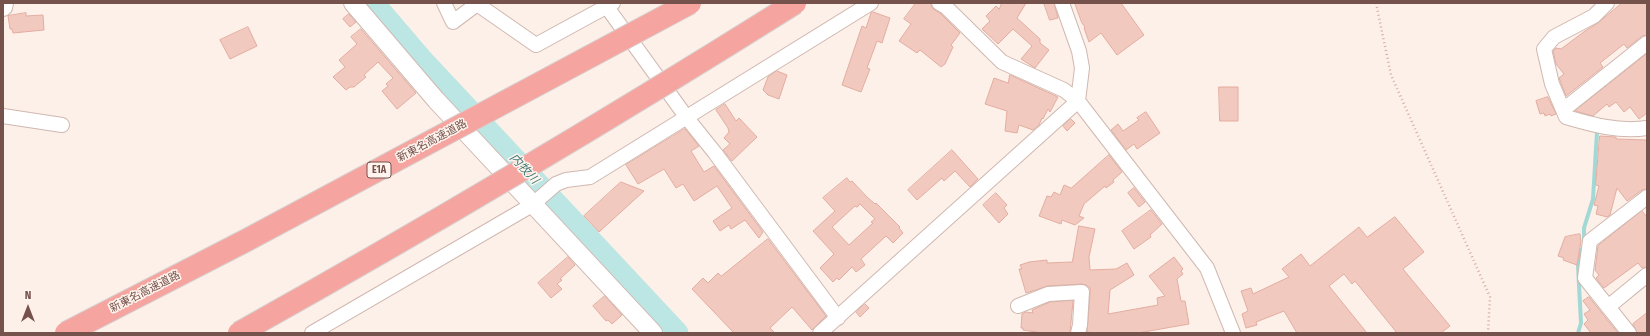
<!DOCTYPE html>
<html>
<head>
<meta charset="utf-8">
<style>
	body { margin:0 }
	#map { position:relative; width:1650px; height:336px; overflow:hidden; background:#fcf0e8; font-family:"Fira Sans Condensed",sans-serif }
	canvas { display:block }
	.frame { position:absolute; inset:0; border:4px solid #76524c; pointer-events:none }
	.north { position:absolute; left:8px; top:288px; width:40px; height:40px; -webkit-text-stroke:3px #fff5ee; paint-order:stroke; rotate:0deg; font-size:11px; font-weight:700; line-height:16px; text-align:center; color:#76524c }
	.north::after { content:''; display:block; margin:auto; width:14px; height:18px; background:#76524c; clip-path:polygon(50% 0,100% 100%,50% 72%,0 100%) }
</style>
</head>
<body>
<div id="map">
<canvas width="1650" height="336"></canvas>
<div class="frame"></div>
<div class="north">N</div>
</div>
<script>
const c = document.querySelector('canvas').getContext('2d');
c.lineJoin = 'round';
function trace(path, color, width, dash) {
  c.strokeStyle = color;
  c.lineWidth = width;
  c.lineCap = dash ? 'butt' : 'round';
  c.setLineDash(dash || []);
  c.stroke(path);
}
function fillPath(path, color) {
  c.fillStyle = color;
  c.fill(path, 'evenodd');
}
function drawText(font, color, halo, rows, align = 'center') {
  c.font = font + ' "Fira Sans Condensed","Noto Sans JP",sans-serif';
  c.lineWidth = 3;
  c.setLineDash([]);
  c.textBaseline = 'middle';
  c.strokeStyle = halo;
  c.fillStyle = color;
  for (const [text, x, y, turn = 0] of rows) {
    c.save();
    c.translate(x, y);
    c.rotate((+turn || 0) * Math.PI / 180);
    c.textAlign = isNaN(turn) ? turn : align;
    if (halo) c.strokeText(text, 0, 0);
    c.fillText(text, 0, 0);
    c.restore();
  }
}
trace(new Path2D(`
	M1584 242V228L1593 199 1597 132
	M1578 333 1581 323 1578 266 1582 249`), '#a2d8d5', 4);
trace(new Path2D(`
	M373 3 420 58 677 333`), '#bce6e3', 23);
const building = new Path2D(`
	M916 3H931L932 8 941 14 960 33 951 45 953 47 945 64 941 67 920 50 917 53 899 41 911 24 904 19Z
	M1002 3H1026L1017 18 1040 39V43L1049 50 1035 68 1021 59 1032 46 1013 29 998 44 982 29 990 21 986 16 996 6 999 9Z
	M1044 3H1054L1058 18 1050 20Z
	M1075 3H1121L1144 35 1117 55 1101 33 1089 42 1084 28 1085 27 1082 23Z
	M1622 3H1647V35L1642 36 1627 48 1624 44 1600 63 1603 67 1566 96 1559 78 1564 74 1556 64 1553 51 1556 48 1561 49 1585 31 1598 23Z
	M873 12 890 18 882 43 877 41 867 68 870 69 861 92 842 85 862 26 866 28 871 13Z
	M26 13V16L43 15 44 30 13 33 12 29H10L8 16Z
	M349 14 356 22 350 27 343 19Z
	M248 27 257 46 230 59 220 40Z
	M361 29 416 93 397 109 382 91 388 86 386 84 393 78 378 62 364 75 366 77 354 87H350L346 90 333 77 345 67 339 60 357 44 351 37Z
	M1647 54V113L1639 119 1630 107 1624 112 1616 102 1609 107 1607 104 1593 116 1575 111Z
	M777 71 787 75 779 99 768 95 763 90 768 77Z
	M1010 75 1058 97 1050 112 1048 109 1043 119 1042 118 1039 125 1033 130 1019 125 1017 133 1005 131 1007 111 985 104 994 78 1008 83Z
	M1219 87H1238V121H1220Z
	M1548 97 1556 114 1551 116 1550 114 1545 116 1544 113 1540 114 1536 101Z
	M725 104 736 121 739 118 757 137 732 161 723 150 730 144 724 138 729 132 728 128 716 110Z
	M1146 112 1160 133 1137 149 1134 144 1126 150 1111 130 1118 124 1123 131 1139 120 1137 118Z
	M1071 119 1075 123 1067 131 1063 126Z
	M685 129 699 146 691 151 704 172 714 166 763 232 759 238 745 220 731 229 729 225 720 231 713 221 732 208 717 186 694 201 683 184 676 188 664 169 638 184 626 165Z
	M1600 136 1616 137V139L1647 140V189L1642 190 1627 201 1617 188 1610 215 1607 217 1596 214 1598 206 1594 205 1599 186 1596 185Z
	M952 150 978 179 970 187 955 171 944 181 942 178 917 200 908 190Z
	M1109 155 1122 172 1113 180 1114 182 1106 188 1105 186 1084 204 1079 216 1084 218 1075 225 1062 220 1061 224 1039 216 1047 196 1051 197 1054 192 1060 195 1064 185 1071 188Z
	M847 178 850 182 852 181 867 197 875 204 876 203 900 227 899 228 903 233 893 243 886 236 861 259 865 265 856 272 852 267 839 280 837 278 833 282 820 268 834 254 813 231 835 211 823 198ZM860 204 875 219 871 222 873 223 849 245 832 227 855 206 857 207Z
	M621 182 644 191 599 232 584 216Z
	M1134 188 1145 202 1139 207 1128 193Z
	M996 193 1007 205 1004 208 1008 214 999 223 983 205Z
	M1151 210 1162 224 1150 235 1151 237 1134 249 1122 231Z
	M1642 211 1647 217V267L1642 268 1638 263 1604 288 1596 278 1599 275 1595 270 1598 246Z
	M1395 217 1424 252 1403 269 1450 326 1441 333H1397L1355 281 1352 284 1344 274 1329 286 1367 333H1297L1284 311 1256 322 1257 325 1246 328 1242 314 1248 311 1241 291 1251 288 1253 294 1289 277 1282 269 1301 254 1310 266 1359 227 1367 237Z
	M1079 226 1095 229 1089 257 1090 270 1116 269 1127 263 1134 275 1110 290 1108 314 1158 305 1157 298 1165 296 1149 276 1174 257 1183 269 1181 271 1183 274 1177 279 1181 301H1185L1189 324 1138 333H1093L1087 332 1090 293V288L1086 285 1082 284 1048 286 1026 293 1019 269H1022L1020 265 1029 262 1047 260V263L1072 262Z
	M1580 234 1581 241 1577 265 1563 260 1564 258 1558 256 1565 237Z
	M768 239 826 316 812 330 792 307 770 328 775 333H734L692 289 703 278 708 283 718 273 721 276Z
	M568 257 575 265 560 279 562 280 557 284 562 289 551 298 538 283Z
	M605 296 622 315 612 324 608 320 606 321 593 306Z
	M1589 297 1605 317 1618 333H1591L1584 324 1588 320 1584 314 1590 310 1583 301Z
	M1073 301 1070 333H1042L1023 330V328H1021L1022 314 1026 312 1033 313 1032 310 1050 302Z
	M865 304 869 308 860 317 856 312Z
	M1647 313V333H1637L1633 324Z`);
fillPath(building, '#f1c9bf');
trace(building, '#e4aca0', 1);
const minor = new Path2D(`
	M444 3 453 22 477 4 536 45 613 3
	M604 3 687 118 715 153 838 318
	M939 3 946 7 1002 62 1064 90 1078 101 1207 268 1233 333
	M1607 3 1594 16 1554 37 1544 49 1552 84 1566 117C1593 125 1619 132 1647 128
	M3 9 5 8 6 3
	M1563 110 1647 43
	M3 116 62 125
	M1018 306 1048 294 1082 292 1080 325 1078 333
	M1608 307 1647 275
	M312 333 532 205 556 184 566 180 590 177 871 3
	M820 333 1078 101 1082 68 1079 51 1062 3
	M1629 333 1585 278 1590 241 1647 197`);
const tertiary = new Path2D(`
	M353 3 436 100 653 333`);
trace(minor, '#d0b8b0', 16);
trace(tertiary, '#d0b8b0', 20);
trace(new Path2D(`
	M1376 3 1391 75 1490 297 1488 333`), '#d7aca2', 2.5, [1, 3]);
trace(minor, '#fff', 14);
trace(tertiary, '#fff', 18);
const motorwayBridge = new Path2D(`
	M66 333 245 241 690 3
	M239 333C427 228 612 118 795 3`);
trace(motorwayBridge, '#d9cfcd', 24, []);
trace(motorwayBridge, '#f5a49f', 22);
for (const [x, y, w] of [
	[379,170,24]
]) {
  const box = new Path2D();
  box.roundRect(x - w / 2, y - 8, w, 16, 3);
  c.fillStyle = '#fff5ee';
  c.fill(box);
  trace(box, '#76524c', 1);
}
drawText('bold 10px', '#76524c', null, [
	["E1A",379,170]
]);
drawText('11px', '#76524c', '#fff5ee', [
	["新東名高速道路",432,141,-28],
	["新東名高速道路",145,292,-27]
]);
drawText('italic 12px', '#3f7b78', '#fff5ee', [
	["内牧川",524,169,47]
]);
</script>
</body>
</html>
